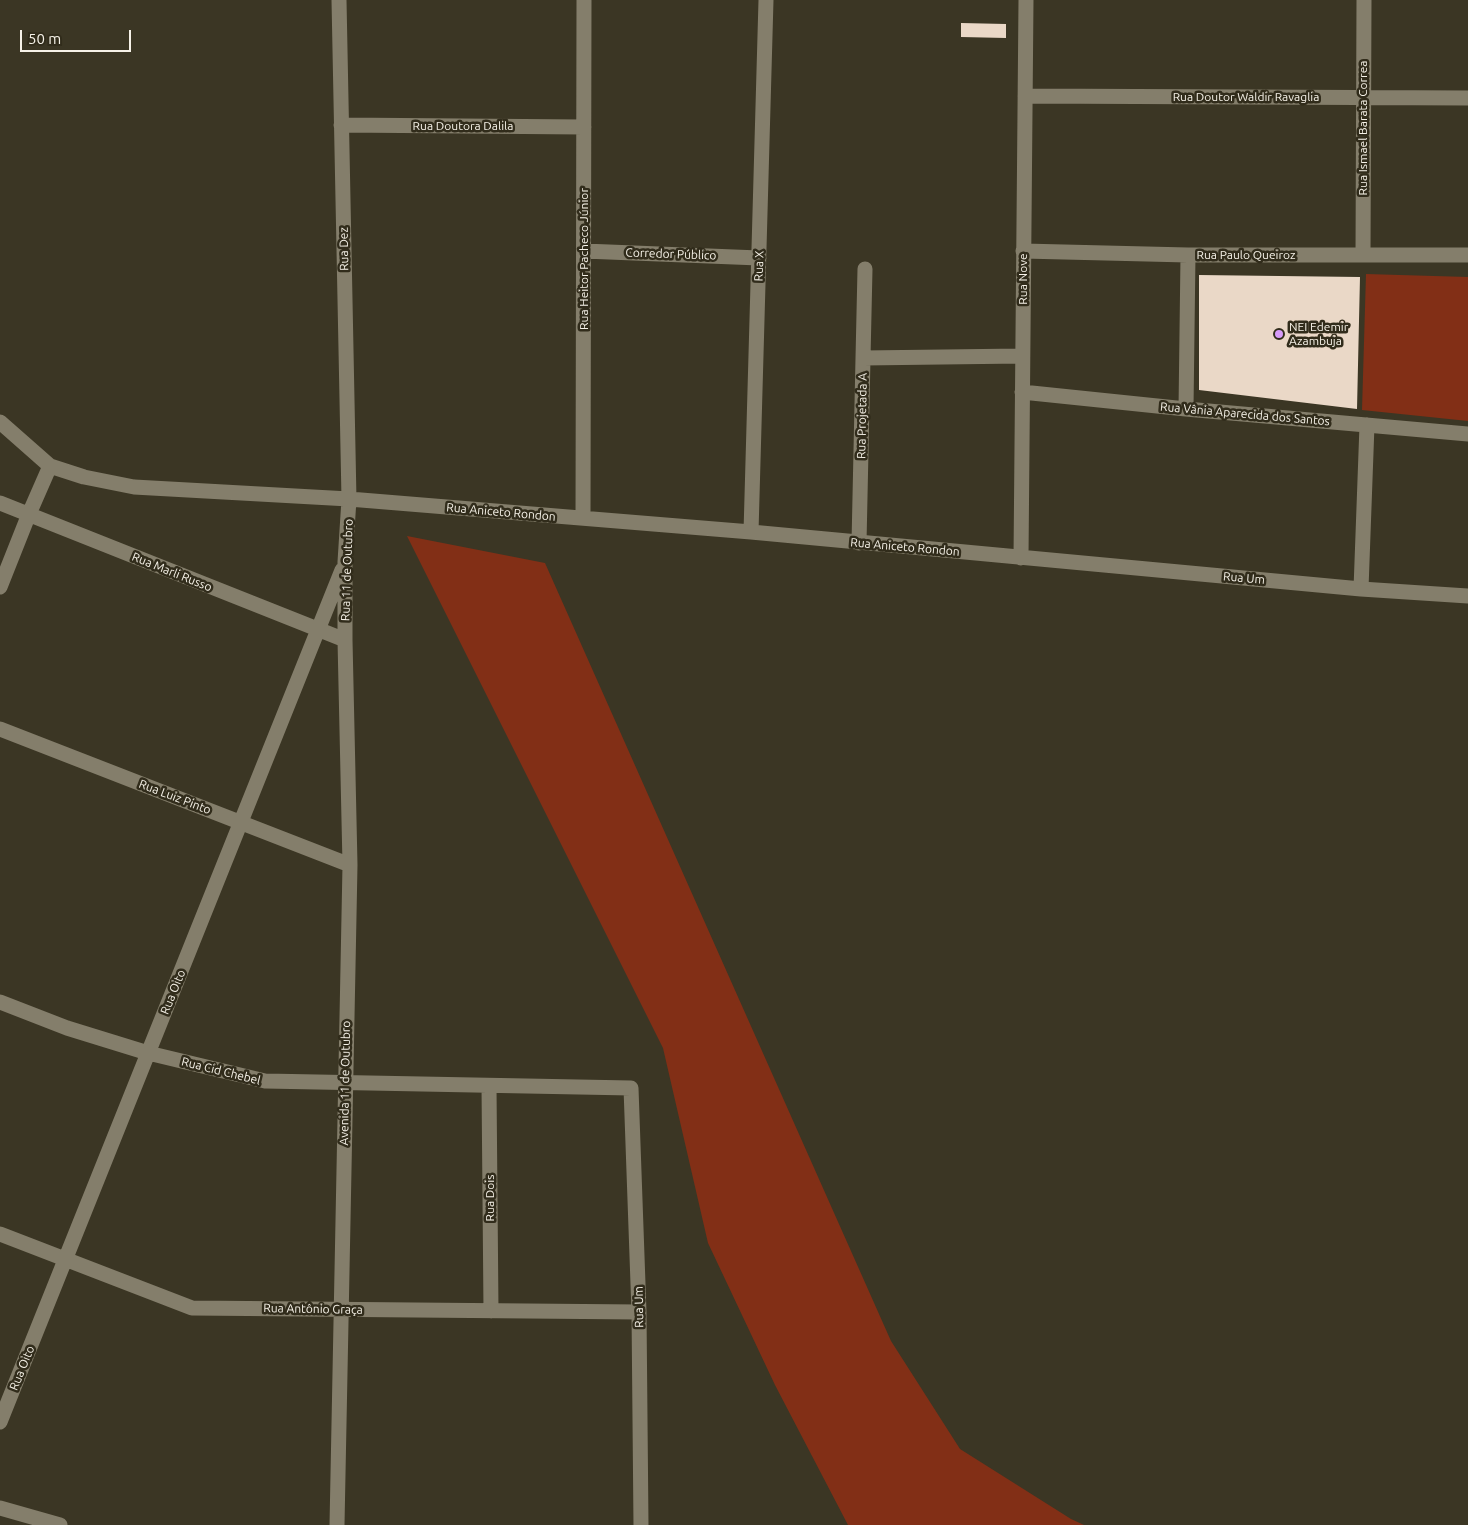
<!DOCTYPE html>
<html>
<head>
<meta charset="utf-8">
<style>
	body { margin:0 }
	#map { position:relative; width:1468px; height:1525px; overflow:hidden; background:#3b3624; font-family:Ubuntu,sans-serif }
	canvas { display:block }
	.scale { position:absolute; left:20px; top:30px; width:111px; height:22px; box-sizing:border-box; border:2px solid #f6f2e8; border-top:0; padding-left:6px; font-size:15px; line-height:18px; white-space:nowrap; color:#f6f2e8; -webkit-text-stroke:4px #312c1b; paint-order:stroke }
</style>
</head>
<body>
<div id="map">
<canvas width="1468" height="1525"></canvas>
<div class="scale">50 m</div>
</div>
<script>
const c = document.querySelector('canvas').getContext('2d');
c.lineJoin = 'round';
function fillPath(path, color) {
  c.fillStyle = color;
  c.fill(path, 'evenodd');
}
function trace(path, color, width, dash) {
  c.strokeStyle = color;
  c.lineWidth = width;
  c.lineCap = dash ? 'butt' : 'round';
  c.setLineDash(dash || []);
  c.stroke(path);
}
function drawText(font, color, halo, rows, align = 'center') {
  c.font = font + ' Ubuntu,sans-serif';
  c.lineWidth = 5;
  c.setLineDash([]);
  c.textBaseline = 'middle';
  c.strokeStyle = halo;
  c.fillStyle = color;
  for (const [text, x, y, turn = 0] of rows) {
    c.save();
    c.translate(x, y);
    c.rotate((+turn || 0) * Math.PI / 180);
    c.textAlign = isNaN(turn) ? turn : align;
    if (halo) c.strokeText(text, 0, 0);
    c.fillText(text, 0, 0);
    c.restore();
  }
}
fillPath(new Path2D(`
	M1366 274 1468 277V421L1362 410Z
	M407 536 545 563 891 1341 960 1449 1071 1519 1084 1525H848L775 1385 708 1243 663 1048Z`), '#822f16');
fillPath(new Path2D(`
	M961 23 1006 24V38L961 37Z
	M1199 275 1360 277 1357 409 1199 390Z`), '#ead8c7');
trace(new Path2D(`
	M1025 96 1468 98
	M341 125 584 127
	M584 251 759 258
	M1023 251 1188 255H1468
	M1363 255 1364 0
	M863 358 865 269
	M1022 392 1186 409 1468 434
	M1186 409 1188 255
	M0 422 50 466 84 477 134 487 349 499 751 532 1361 589 1468 596
	M0 503 345 640
	M583 518 584 0
	M751 532 766 0
	M859 543 863 358 1022 356
	M1021 558 1026 0
	M0 587 29 514 50 466
	M1361 589 1367 425
	M0 729 350 865
	M0 1002 67 1028 148 1053 265 1081 631 1088 639 1312 641 1525
	M489 1086 491 1311
	M0 1234 192 1308 639 1312
	M0 1422 342 570
	M0 1508 60 1525
	M337 1525 350 865 345 640V562L349 499 339 0`), '#847e6b', 15);
for (const [x, y, r, color] of [
	[1279,334,5,"#d79bf9"]
]) {
  const dot = new Path2D();
  dot.arc(x, y, r, 0, 2 * Math.PI);
  c.fillStyle = color;
  c.fill(dot);
  trace(dot, '#312c1b', 2);
}
drawText('12px', '#f6f2e8', '#312c1b', [
	["Rua Doutor Waldir Ravaglia",1246,97],
	["Rua Doutora Dalila",463,126],
	["Rua Ismael Barata Correa",1363,128,-90],
	["Rua Dez",344,249,-91],
	["Corredor Público",671,254,2],
	["Rua Paulo Queiroz",1246,255],
	["Rua Heitor Pacheco Júnior",584,259,-90],
	["Rua X",759,266,-88],
	["Rua Nove",1023,279,-90],
	["Rua Vânia Aparecida dos Santos",1245,414,5],
	["Rua Projetada A",862,416,-89],
	["Rua Aniceto Rondon",501,512,5],
	["Rua Aniceto Rondon",905,547,5],
	["Rua 11 de Outubro",347,570,-88],
	["Rua Marli Russo",172,572,22],
	["Rua Um",1244,578,5],
	["Rua Luiz Pinto",175,797,21],
	["Rua Oito",173,992,-68],
	["Rua Cid Chebel",221,1071,14],
	["Avenida 11 de Outubro",345,1083,-89],
	["Rua Dois",490,1198,-90],
	["Rua Um",639,1307,-91],
	["Rua Antônio Graça",313,1309,1],
	["Rua Oito",22,1368,-68]
]);
drawText('12px', '#f6f2e8', '#312c1b', [
	["NEI Edemir",1289,327],
	["Azambuja",1289,341]
], 'left');
</script>
</body>
</html>
